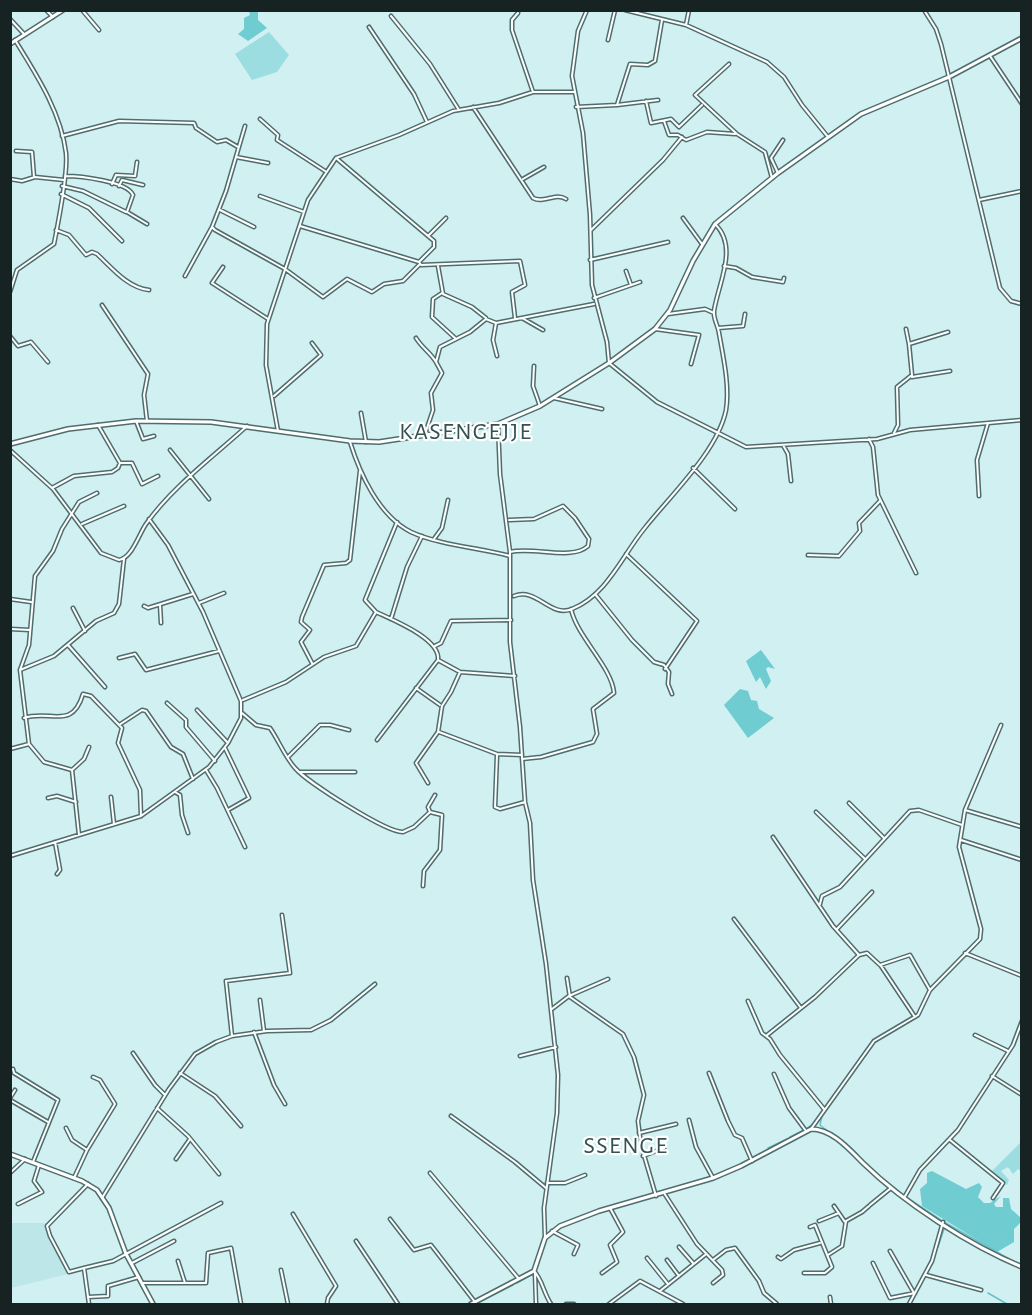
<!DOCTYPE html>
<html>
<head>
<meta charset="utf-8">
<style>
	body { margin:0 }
	#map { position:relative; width:1032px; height:1315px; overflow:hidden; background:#d0f0f1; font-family:"Alegreya Sans",sans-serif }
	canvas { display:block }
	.frame { position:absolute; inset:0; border:12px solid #172323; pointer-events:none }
</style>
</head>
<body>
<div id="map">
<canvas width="1032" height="1315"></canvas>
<div class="frame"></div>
</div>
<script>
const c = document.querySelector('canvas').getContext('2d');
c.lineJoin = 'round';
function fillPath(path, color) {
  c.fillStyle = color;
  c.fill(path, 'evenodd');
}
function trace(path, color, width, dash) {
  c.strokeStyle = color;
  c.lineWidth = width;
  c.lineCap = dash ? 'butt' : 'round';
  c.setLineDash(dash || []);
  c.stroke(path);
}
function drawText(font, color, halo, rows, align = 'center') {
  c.font = font + ' "Alegreya Sans",sans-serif';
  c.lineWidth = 4.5;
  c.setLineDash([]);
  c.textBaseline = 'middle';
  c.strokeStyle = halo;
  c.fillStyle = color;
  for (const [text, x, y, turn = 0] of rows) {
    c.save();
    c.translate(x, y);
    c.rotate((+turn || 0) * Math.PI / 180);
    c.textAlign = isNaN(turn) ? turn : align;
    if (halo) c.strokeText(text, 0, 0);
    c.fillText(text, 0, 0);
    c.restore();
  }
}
fillPath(new Path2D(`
	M11 1223H46L49 1240 68 1274 11 1288Z`), '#bce6e8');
fillPath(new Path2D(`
	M269 32 289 55 277 72 252 80 235 54Z
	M1021 1142V1171L1018 1169 1013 1174 1008 1167 1001 1171 1009 1180 1007 1185 991 1172Z`), '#9bdde0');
fillPath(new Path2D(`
	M249 11H258V20L267 28 248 41 238 34 244 29V18L250 15Z
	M761 650 775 669 768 667 766 669 771 681 766 689 760 677 756 682 746 661Z
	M740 689 748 691 751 700 757 701 759 709 774 718 748 738 724 705Z
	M932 1171 966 1189 979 1183 982 1187 978 1197 984 1203H990L1001 1196 994 1204 996 1207H1003V1198H1009L1011 1209 1020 1217V1223L1014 1229V1242L997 1252 922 1206 920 1189 927 1183V1173Z`), '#6fccd0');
trace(new Path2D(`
	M822 1116 820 1125 830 1133
	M806 1129 814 1123
	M804 1134 806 1133
	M790 1137 804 1130
	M840 1139 847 1144
	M849 1146 858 1155
	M768 1148 787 1139
	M859 1157 876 1173
	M867 1168 888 1188
	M895 1188 903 1195
	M891 1190 899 1196
	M906 1197 941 1220
	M944 1222 1011 1260
	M938 1247 945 1226
	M1013 1261 1015 1262
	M1009 1263 1014 1265
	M1018 1263 1022 1265
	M517 1283 531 1275 534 1276
	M988 1293 1007 1304
	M475 1304 513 1285`), '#65c2c6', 1.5);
const minor = new Path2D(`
	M46 10 53 17
	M82 10 99 30
	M587 10 578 31 572 76 583 133 590 215 592 285 607 342 609 363 657 402 746 447 877 439 910 430 1022 420
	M625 10 686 25 767 62 784 77 802 105 828 137
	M924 10 936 29 941 44 1000 288 1011 301 1022 304
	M518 13 512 20V30L533 92
	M391 16 430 64 459 110
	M10 19 24 34
	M686 25 689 10
	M369 27 414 94 427 122
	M608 40 615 10
	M990 56 1022 104
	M729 64 695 95 737 134 765 152 772 178
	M646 101 651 123 671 119 679 127 702 105
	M617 105 658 100
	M473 107 533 198C544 204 555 192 566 199
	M576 107 617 105 630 64 648 65 655 61 662 20
	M260 119 278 135 277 140 325 171
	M664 121 669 135H678L686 140 707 132 735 134
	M245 126 226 191 212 227 215 230 285 269 323 297 347 279 372 292 384 284 403 281 419 265
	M62 136 119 121 194 123 196 128 217 142 226 140 238 147
	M16 151 32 152 34 177
	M236 157 268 163
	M336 158 434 241V247L419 262 421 265 520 261 525 285 512 292 515 318
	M778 173 771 158 783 140
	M65 176C79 176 127 181 133 195L127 212 147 224
	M10 179 22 181 35 177 64 180
	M523 179 544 167
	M112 184 116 175 135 176 137 162
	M62 186 83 191 126 212
	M119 186 122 180 143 185
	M61 194 89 208 122 241
	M260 196 304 212
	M979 200 1022 191
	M220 210 254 227
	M683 218 702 244
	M300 226 419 262
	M56 230 69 235 86 255 92 252 97 254C112 268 128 288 149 290
	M591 230 663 160 682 137
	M428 236 446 218
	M590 260 668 242
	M438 266 443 294 472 307 486 318
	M724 266 736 268 752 277 783 282 784 278
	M223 267 212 283 268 319
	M626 271 631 285
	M185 276 212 227
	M10 292 17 270 54 244C58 224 68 171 66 153 61 112 36 74 15 40
	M442 293 433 299 432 317 455 338
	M594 298 640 282
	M102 305 148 374 144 395 147 421
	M668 314 705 309 714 313
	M522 318 543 330
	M496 323 493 340 497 356
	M718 328 743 326 745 314
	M655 329 699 335 691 364
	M906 329 909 344
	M10 336 18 346 31 342 48 362
	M416 338C422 348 430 352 436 362
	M534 366 533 386 540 406
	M912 377 950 371
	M274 396 321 355 312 343
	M554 398 602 409
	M361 413 366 442
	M136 421 143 439 154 436
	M498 424 500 474 510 552V642L520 727 525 802 530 823 533 880 546 964 558 1075 557 1113 544 1208 545 1238
	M278 431 266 365 267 324 308 200 336 158 399 135 453 111 499 103 533 92H574
	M894 433 898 425 897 387 912 375 909 344 948 332
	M425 434 433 410 431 393 442 373 436 362 440 347 470 332 486 319 496 323 594 304
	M869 439 873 447 878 495 916 573
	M350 442C360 474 379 516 411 532 439 545 480 548 510 556
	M783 445 788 454 791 481
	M10 450 53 489 101 553 119 560C132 558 139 534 146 524 172 487 213 457 247 426
	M170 450 209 499
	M120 463H132L142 484 158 476
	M693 468 735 509
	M52 488 74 476 112 472 118 468 120 463 98 425
	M979 496 977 460 988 423
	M509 520 534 519 563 506 575 518 589 539 588 546C572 561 532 546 510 552
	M82 524 124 506
	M434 539 442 528 448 500
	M626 554 697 621 665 669
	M808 555 839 556 860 531 859 523 880 501
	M595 594 632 640 654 662 664 665 669 672 668 684 672 694
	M514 596C537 587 550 618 572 609 607 595 622 556 644 529 669 497 718 451 726 410 730 386 723 356 719 333 718 325 713 319 714 311 718 284 739 247 715 224
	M10 599 31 602
	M199 603 224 593
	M160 605 161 623
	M144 606 148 608 193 594
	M73 608 85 631
	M376 612C393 620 441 639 438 660L377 740
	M391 619 407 567 422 536
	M10 629 30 630
	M68 645 105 687
	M435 646 441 643 451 621 511 620
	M119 658 135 654 146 670 219 651
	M438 660 460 672 515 676
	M312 663 301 642 310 630 301 622 302 617 324 565 346 563 350 560 360 471
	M20 670 54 656 96 621 114 613 119 604 124 559
	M416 688 440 705
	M243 700 286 682 324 657 356 646 376 612 365 600 397 522
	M167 703 186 720V727L215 761
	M197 710 228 743
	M242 713 256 725 270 728C279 741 285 757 295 768 307 782 387 833 403 832L414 827 430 812 442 815 440 850 424 871 423 886
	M24 718C50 709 72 731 83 694L91 696 122 728 118 743 140 790 141 816
	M119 725 142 710 146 711 171 747 183 754 193 779
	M439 732 497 754 522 755
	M225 748 249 798 228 810
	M10 749 29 744
	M497 755 495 807 500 809 525 802
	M288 757 320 725H330L349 730
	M522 759 541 757 593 742 597 734 593 709 614 693C612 667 577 637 571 609
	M72 770 84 759 89 747
	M206 770 217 788 245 847
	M299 772H355
	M428 783 416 763 438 732 442 706 451 692 460 672
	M175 792 180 795 182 815 188 833
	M111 797 114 824
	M48 798 57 796 76 802
	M849 803 884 838
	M965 810 1001 725
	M430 812 428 807 435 795
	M816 812 865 859
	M79 835 72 770 44 762 29 744 20 670 29 645 35 576 53 551 62 529 79 502 97 493
	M773 837 833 926 859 955
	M961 840 1022 860
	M55 842 60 870 57 874
	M10 856 141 816 209 767 228 743 241 718V701L203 612 168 545 149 519
	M820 904 822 896 840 887 910 811 919 810 962 825
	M734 919 801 1008
	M837 929 872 892
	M965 953 1022 976
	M880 965 910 955 930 990
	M567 978 570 997 623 1034 634 1057 644 1095 638 1121 641 1145 656 1196
	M260 1000 264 1031
	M748 1001 762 1033 770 1039 780 1055 824 1109
	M552 1009 569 996 608 979
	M254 1032 274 1085 285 1104
	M975 1035 1008 1051
	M232 1036 226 981 290 973 282 915
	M766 1036 815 997 859 955 867 953 881 966 915 1017
	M133 1053 155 1085 165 1095
	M520 1056 556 1047
	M13 1069 14 1073 58 1100 33 1162
	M180 1073 215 1096 241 1126
	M709 1073 728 1121 735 1135 742 1138 752 1161
	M774 1074 789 1108 806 1131
	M992 1076 1022 1095
	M10 1098 15 1090
	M10 1100 48 1122
	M157 1108 188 1136 219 1174
	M451 1116 515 1162 546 1188
	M689 1120 696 1147 713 1178
	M66 1128 72 1140 87 1150 74 1178
	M811 1129 874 1041 918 1015 930 990 980 939 981 929 959 847 965 810 1022 827
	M639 1133 676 1124
	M950 1140 1003 1183 993 1198
	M87 1150 115 1104 100 1080 93 1077
	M643 1156 664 1148
	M176 1159 190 1139
	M10 1173 25 1159
	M430 1173 519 1279
	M547 1183H565L585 1175
	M664 1193 697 1244 722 1270 723 1275 713 1283
	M102 1198 169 1089 195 1054 216 1042 232 1036 267 1031 311 1030 331 1020 375 984
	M904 1198 920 1170 958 1130 1013 1045 1022 1021
	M18 1204 42 1192 34 1181 39 1165
	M870 1205 891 1188
	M834 1206 845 1222
	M293 1214 336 1286 328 1298 327 1304
	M390 1219 414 1250 431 1245 475 1302
	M819 1221 839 1213
	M552 1231 578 1245 574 1254
	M356 1241 398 1304
	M679 1247 693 1263
	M890 1251 914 1293
	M828 1255 842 1246 846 1221 862 1212 869 1206
	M778 1257 781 1259 794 1250 820 1243
	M647 1258 668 1284
	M667 1260 679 1276
	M713 1260 726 1250 735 1248 759 1281 764 1293 777 1304
	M178 1261 185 1283
	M132 1263 174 1241
	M873 1263 890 1298 915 1293
	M84 1268 69 1272 50 1236 47 1226 88 1184
	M281 1270 288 1304
	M534 1271C542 1279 544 1294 551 1304
	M535 1273 536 1304
	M602 1273 617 1262 610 1245 623 1232 610 1208
	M804 1273H825L832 1267 815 1225 810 1227
	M926 1275 981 1290
	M142 1283H206L208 1253 231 1248 241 1304
	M660 1291 705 1255
	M88 1297 108 1296V1286L139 1277
	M830 1297 831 1304
	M89 1304 84 1268 113 1261 221 1203
	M566 1304H574
	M609 1304 640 1281 683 1304
	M909 1304 932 1261 943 1222`);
const tertiary = new Path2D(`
	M10 44 63 10
	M10 444 68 429 136 421 211 422 350 441 379 442 498 424 540 406 609 363 655 329 670 310 693 261 715 224 778 173 861 114 949 77 1022 38
	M10 1154 82 1181 97 1190 109 1208 126 1254 153 1304
	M471 1304 534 1271 545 1238 560 1226 599 1211 713 1178 741 1166 811 1129C832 1129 849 1149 863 1163 904 1203 969 1245 1022 1267`);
trace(minor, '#506d6e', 5);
trace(tertiary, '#506d6e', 6);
trace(minor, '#fff', 2);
trace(tertiary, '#fff', 3);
c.letterSpacing = '1.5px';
drawText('24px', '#355152', '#fff', [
	["KASENGEJJE",466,432],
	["SSENGE",626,1146]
]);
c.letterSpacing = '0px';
</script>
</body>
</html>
